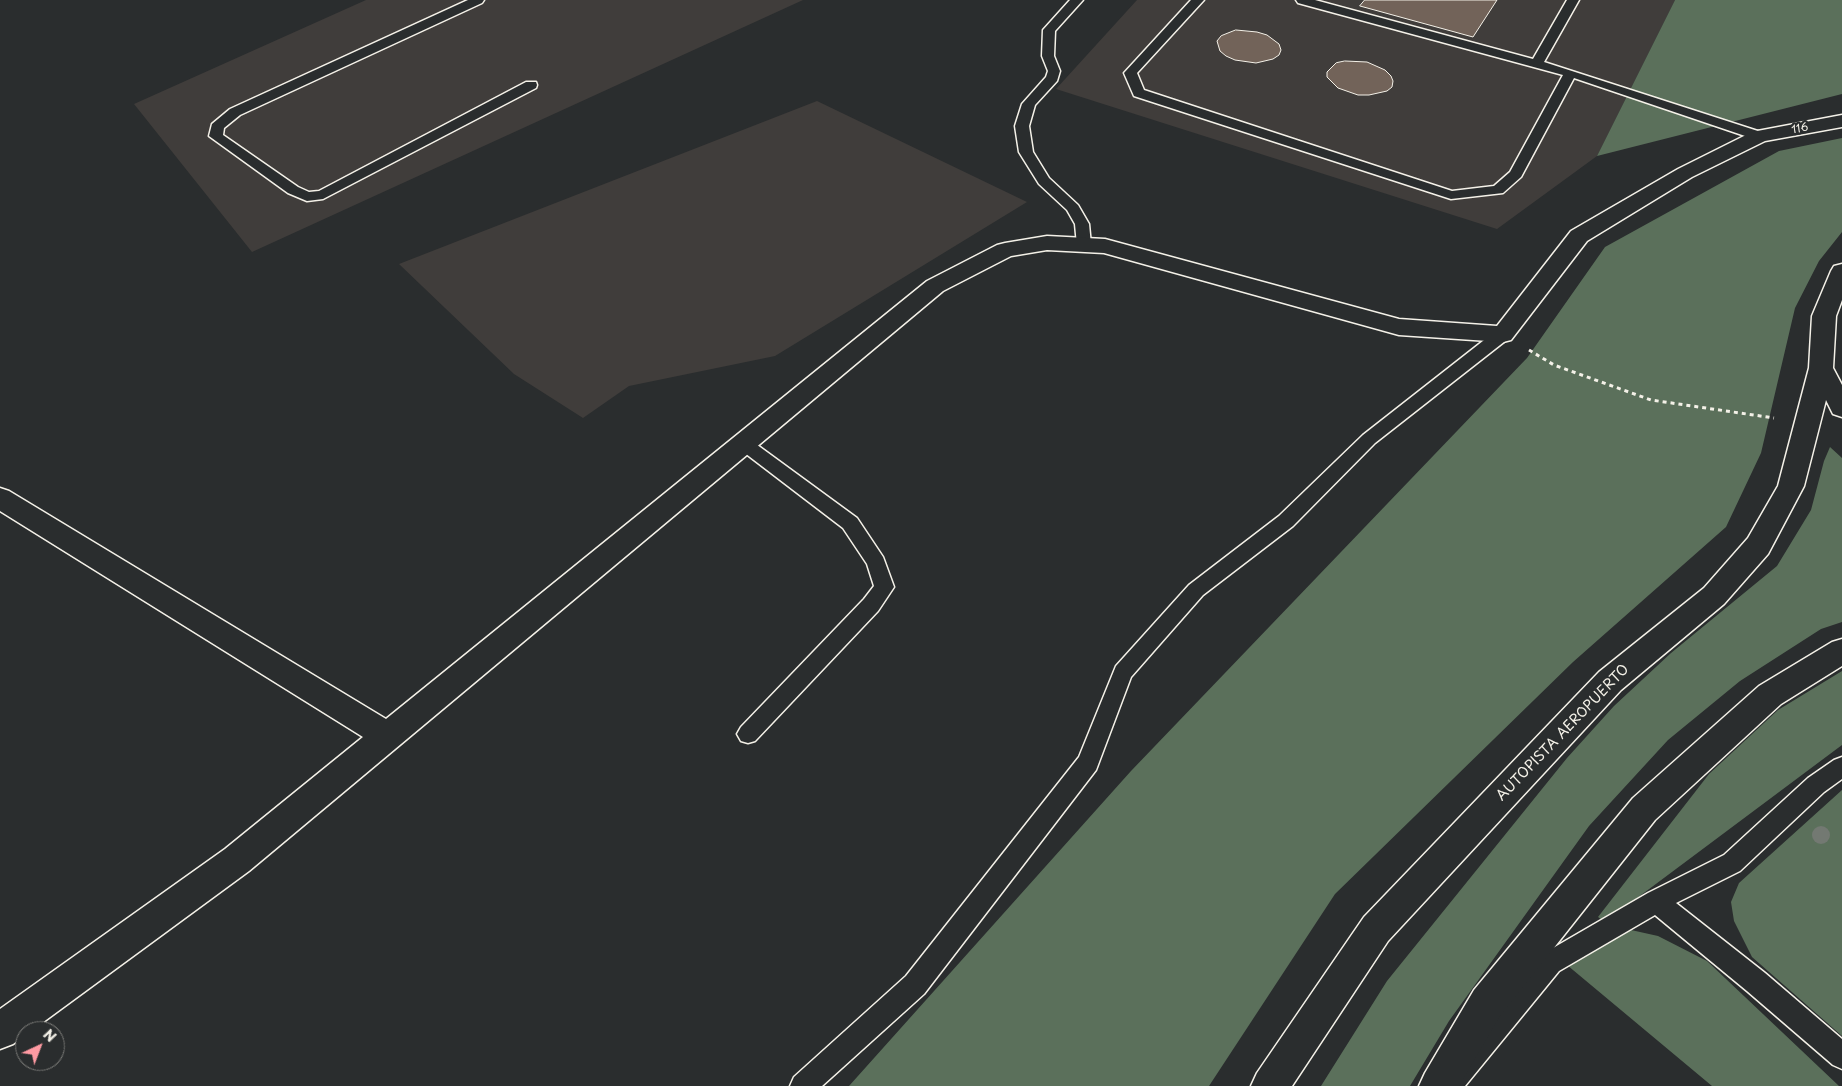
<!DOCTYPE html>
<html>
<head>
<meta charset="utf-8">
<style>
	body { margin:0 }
	#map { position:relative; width:1842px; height:1086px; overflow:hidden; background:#2a2d2e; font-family:"Playpen Sans",sans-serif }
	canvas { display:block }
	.north { position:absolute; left:15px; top:1021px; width:50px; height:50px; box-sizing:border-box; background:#2a2d2e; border:1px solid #7b7b78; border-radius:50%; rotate:43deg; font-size:14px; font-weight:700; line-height:20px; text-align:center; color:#f4f1e8 }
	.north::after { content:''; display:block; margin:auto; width:18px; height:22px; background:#ff9aa2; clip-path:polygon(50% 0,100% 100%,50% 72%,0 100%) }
</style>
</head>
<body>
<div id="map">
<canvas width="1842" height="1086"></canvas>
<div class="north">N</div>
</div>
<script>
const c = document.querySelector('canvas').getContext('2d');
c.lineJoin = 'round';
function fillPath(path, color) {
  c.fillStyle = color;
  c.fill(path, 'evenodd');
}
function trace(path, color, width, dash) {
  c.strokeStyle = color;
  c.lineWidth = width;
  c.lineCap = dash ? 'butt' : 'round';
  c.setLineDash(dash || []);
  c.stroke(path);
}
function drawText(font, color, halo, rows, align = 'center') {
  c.font = font + ' "Playpen Sans",sans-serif';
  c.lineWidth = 4.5;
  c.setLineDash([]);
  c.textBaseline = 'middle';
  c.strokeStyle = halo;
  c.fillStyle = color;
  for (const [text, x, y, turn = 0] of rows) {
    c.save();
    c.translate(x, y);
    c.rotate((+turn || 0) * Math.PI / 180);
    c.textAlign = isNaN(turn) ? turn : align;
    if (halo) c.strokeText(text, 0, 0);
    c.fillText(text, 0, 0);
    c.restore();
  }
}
fillPath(new Path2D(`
	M366 0H803L252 252 134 104Z
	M1137 0H1675L1597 156 1497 229 1056 89Z
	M817 101 1027 202 775 356 629 386 583 418 514 374 399 264Z`), '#403d3b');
fillPath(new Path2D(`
	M1675 0H1842V94L1597 156Z
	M1842 138V232L1819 261 1795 308 1761 453 1726 527 1573 662 1335 894 1209 1086H849L1131 771 1527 358 1605 247 1779 151Z
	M1830 447 1842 458V622L1821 629 1740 681 1668 740 1589 826 1449 1021 1410 1086H1321L1387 981 1567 758 1614 706 1671 653 1777 566 1811 510 1824 461Z
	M1842 671V745L1605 922 1598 917 1709 774 1778 710Z
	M1842 790V1036L1752 957 1734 921 1731 902 1739 883Z
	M1631 930 1658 936 1707 961 1839 1086H1712L1567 965 1613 935Z`), '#5b705b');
const building = new Path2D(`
	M1365 0H1497L1473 37 1360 6Z
	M1236 30 1257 32 1267 35 1279 44 1281 50 1279 55 1273 59 1256 63 1235 60 1226 56 1220 51 1217 41 1221 36Z
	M1345 61 1367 62 1385 70 1391 76 1393 81 1392 87 1387 91 1369 95H1358L1338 88 1327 77V72L1336 63Z`);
fillPath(building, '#726359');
trace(building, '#f4f1e8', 1);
const service = new Path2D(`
	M468 0H484L482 3 240 115 224 128 223 135 298 187 309 192 319 191 526 82H536L537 85 536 88 323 199 307 201 288 193 209 136 212 124 230 109Z
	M1070 0H1083L1055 31 1054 56 1060 71 1057 81 1035 105 1029 126 1033 152 1049 178 1078 205 1089 224 1091 245 1089 248H1079L1077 245 1075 224 1067 210 1039 184 1019 152 1015 126 1022 104 1046 77 1048 71 1042 56 1043 30Z
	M1191 0H1204L1137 73 1144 90 1452 191 1494 186 1510 172 1563 75 1298 3 1296 0H1315L1533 59 1567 0H1579L1544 62 1764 133 1766 136 1764 139H1754L1574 78 1521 177 1503 193 1451 199 1134 96 1124 73Z
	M1503 329 1509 330 1511 334 1509 338 1375 443 1293 526 1203 595 1131 677 1096 770 924 994 822 1086H790L794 1077 906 976 1079 757 1116 666 1189 585 1279 516 1363 435 1497 330Z
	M743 437 749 439 857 518 883 557 894 587 878 611 755 741 748 743 741 741 737 734 741 727 864 599 874 586 867 564 843 528 737 447 734 443 737 439Z
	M1842 757V779L1824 792 1740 871 1676 903 1765 973 1842 1039V1069L1833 1065 1747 991 1655 915 1559 971 1465 1086H1436L1440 1077 1541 955 1648 893 1724 855 1808 778 1834 760Z`);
const minor = new Path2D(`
	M1842 115V127L1765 141 1692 177 1587 241 1511 340 1503 342 1399 335 1104 253 1047 250 1011 256 943 291 249 871 31 1031H25V1035L13 1044 0 1049V1009L225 849 363 737 0 511V488L9 491 386 719 927 281 997 245 1005 243 1047 236 1105 239 1399 319 1497 326 1571 231 1678 169 1752 132Z`);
const trunk = new Path2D(`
	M1842 264V300L1836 316 1833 368 1842 385V417L1833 414 1826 400 1804 486 1768 554 1724 604 1621 690 1388 941 1292 1086H1251L1257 1073 1364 917 1599 672 1704 588 1748 538 1778 486 1809 368 1812 316 1831 271 1834 266Z
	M1842 639V666L1781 704 1655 820 1500 1016 1459 1086H1419L1425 1073 1474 990 1633 798 1759 686 1832 642Z`);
trace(service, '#f4f1e8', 3);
trace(minor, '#f4f1e8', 3);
trace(trunk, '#f4f1e8', 3);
trace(new Path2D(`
	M1529 350 1554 365 1651 400 1774 418`), '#f4f1e8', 3, [4, 4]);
fillPath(service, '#2a2d2e');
fillPath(minor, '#2a2d2e');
fillPath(trunk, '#2a2d2e');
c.fillStyle = '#737972';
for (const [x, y] of [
	[1821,835]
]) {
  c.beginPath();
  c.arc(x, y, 9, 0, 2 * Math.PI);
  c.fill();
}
drawText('11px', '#f4f1e8', '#2a2d2e', [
	["116",1800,129,-11]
]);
drawText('14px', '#f4f1e8', '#2a2d2e', [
	["AUTOPISTA AEROPUERTO",1563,733,-46]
]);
</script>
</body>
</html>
